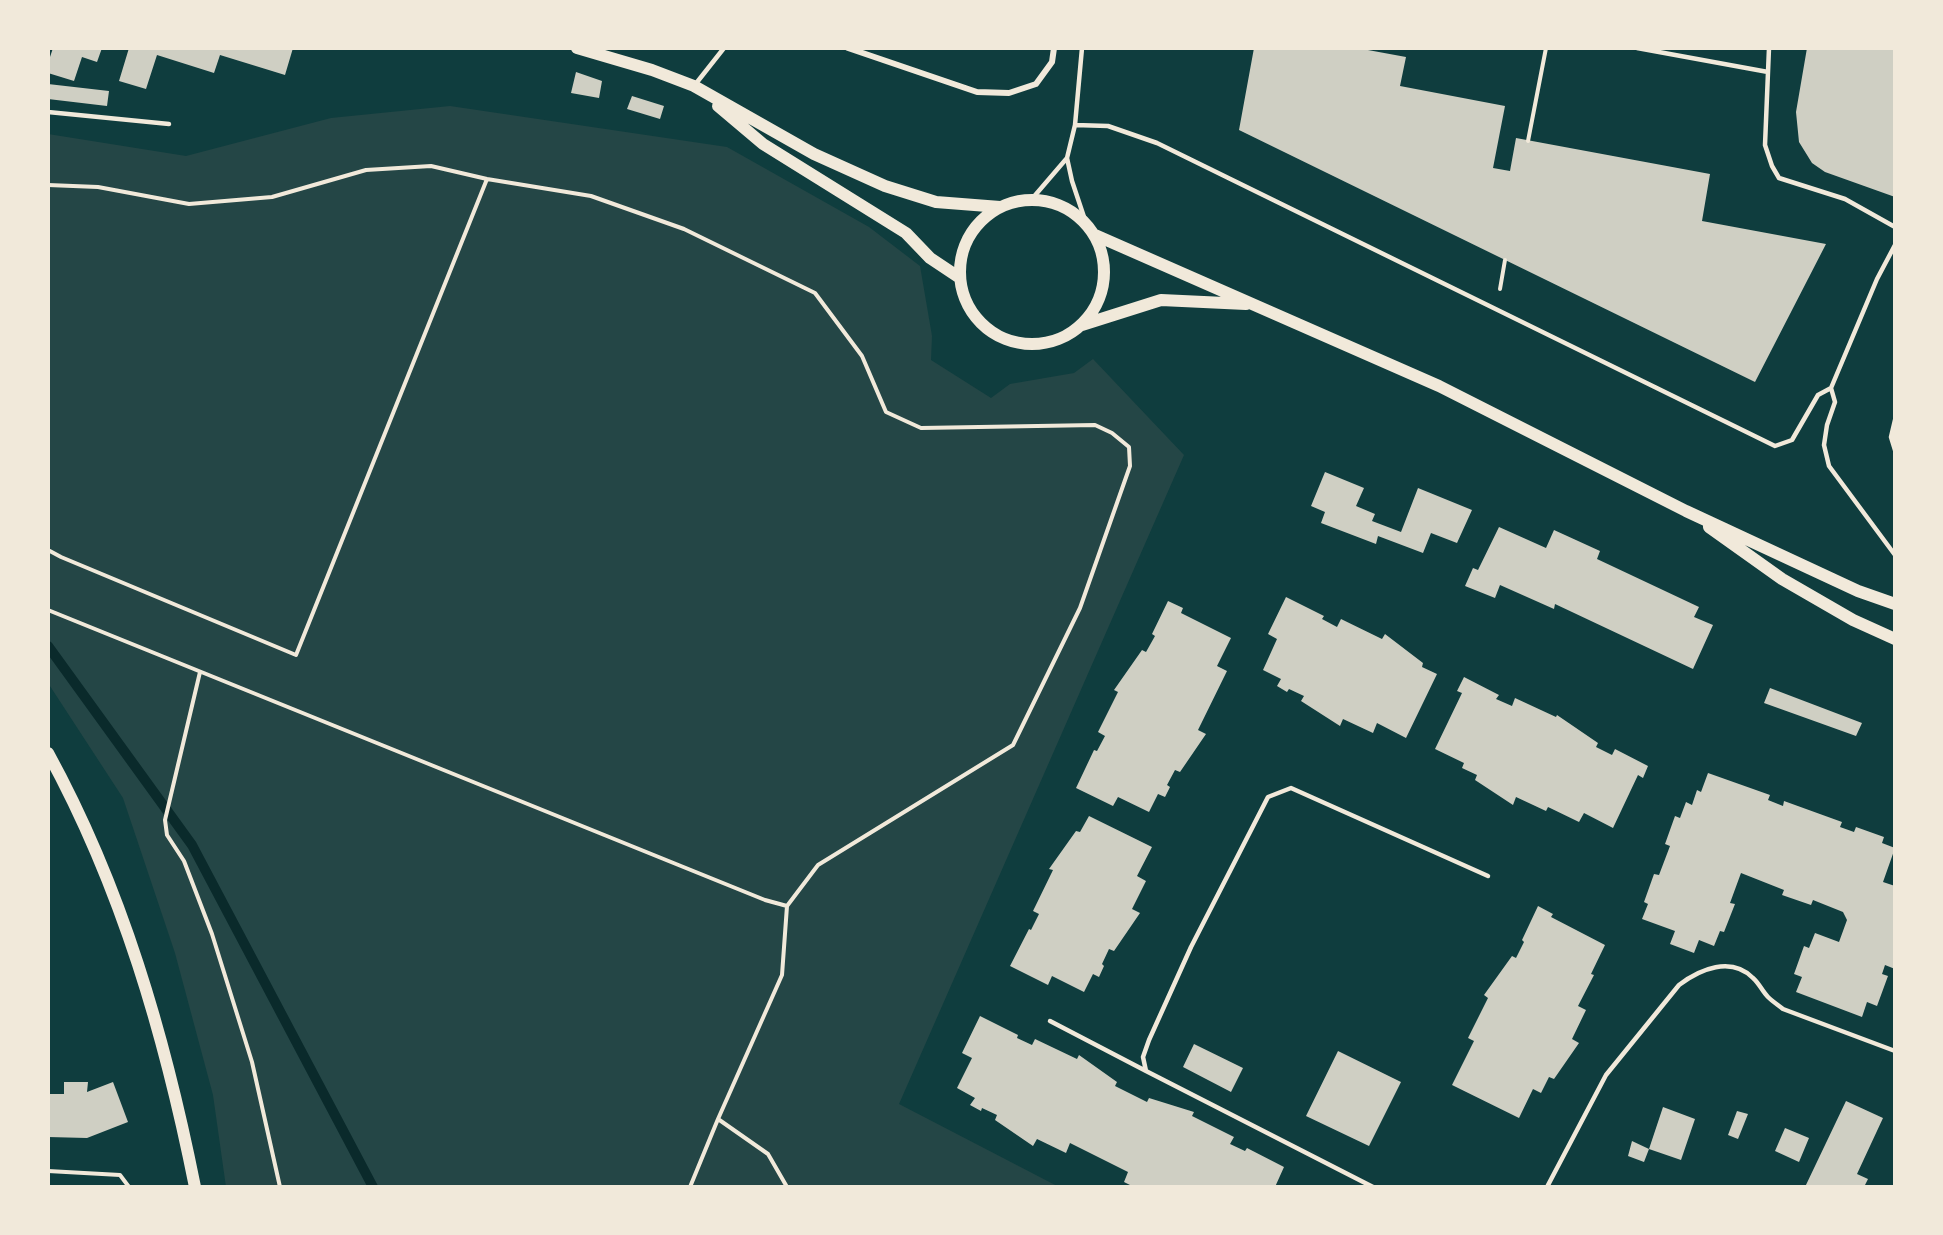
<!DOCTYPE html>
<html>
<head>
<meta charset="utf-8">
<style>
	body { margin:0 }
	#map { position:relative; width:1943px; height:1235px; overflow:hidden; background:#0f3d3e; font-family:"Work Sans",sans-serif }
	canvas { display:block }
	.frame { position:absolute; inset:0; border:50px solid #f1e9da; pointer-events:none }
</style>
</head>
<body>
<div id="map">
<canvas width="1943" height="1235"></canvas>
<div class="frame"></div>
</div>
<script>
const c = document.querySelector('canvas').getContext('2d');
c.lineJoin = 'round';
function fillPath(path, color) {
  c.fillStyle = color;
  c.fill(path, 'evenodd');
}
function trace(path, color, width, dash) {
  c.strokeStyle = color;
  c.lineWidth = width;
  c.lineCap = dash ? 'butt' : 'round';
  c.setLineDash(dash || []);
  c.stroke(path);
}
fillPath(new Path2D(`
	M450 106 727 147 869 227 920 266 932 336 931 360 991 398 1010 384 1074 373 1093 359 1184 455 899 1104 1059 1187H226L213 1095 175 953 123 798 48 683V134L186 156 331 118Z`), '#244646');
trace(new Path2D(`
	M48 646 192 845 373 1187`), '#0a2a2b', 10);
fillPath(new Path2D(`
	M53 48H102L97 62 82 57 74 81 48 73V63Z
	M129 48H293L285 75 220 55 214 73 157 55 146 89 119 81Z
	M1254 48H1357L1406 57 1400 86 1505 106 1493 168 1510 171 1516 138 1710 174 1702 221 1826 244 1755 382 1239 130Z
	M1807 48H1895V197L1825 172 1812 163 1799 142 1796 112Z
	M576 72 602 81 599 98 571 93Z
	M48 84 109 91 107 106 48 99Z
	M632 96 664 106 660 119 627 109Z
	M1325 472 1364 488 1356 506 1375 514 1372 521 1401 532 1418 488 1472 510 1457 543 1431 533 1423 553 1378 536 1376 544 1321 523 1325 512 1311 506Z
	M1499 527 1546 548 1554 530 1600 551 1597 559 1699 607 1694 617 1713 625 1693 669 1555 604 1554 609 1500 585 1495 598 1465 586 1473 568 1478 570Z
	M1286 597 1324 616 1322 619 1337 627 1341 619 1382 639 1385 634 1423 663 1422 667 1437 674 1406 738 1377 723 1373 733 1343 719 1340 726 1301 701 1304 696 1289 689 1287 692 1277 686 1281 679 1263 670 1277 639 1268 634Z
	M1168 601 1183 608 1181 613 1231 638 1217 666 1227 671 1198 730 1206 734 1180 772 1175 770 1167 785 1170 787 1165 797 1158 794 1149 812 1118 797 1113 806 1076 788 1094 750 1097 751 1105 736 1098 732 1118 692 1114 690 1142 650 1146 652 1155 636 1152 634Z
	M1464 677 1499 695 1496 699 1512 706 1515 698 1556 717 1557 715 1598 743 1596 747 1612 755 1615 749 1648 766 1643 778 1638 775 1613 828 1584 813 1579 822 1548 807 1546 811 1516 797 1513 805 1475 780 1477 775 1462 768 1464 763 1435 749 1462 693 1457 691Z
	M1770 688 1862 723 1856 736 1764 703Z
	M1708 773 1770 795 1768 800 1783 806 1784 801 1842 822 1840 827 1854 832 1856 827 1884 837 1882 843 1895 848 1883 882 1895 886V969L1885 965 1882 974 1888 976 1877 1006 1867 1002 1862 1017 1796 992 1802 977 1794 974 1804 946 1809 948 1815 933 1839 942 1847 920 1843 912 1813 900 1811 905 1782 895 1784 890 1741 873 1730 903 1735 904 1724 932 1720 931 1714 946 1699 940 1694 953 1670 944 1675 931 1642 919 1648 904 1644 902 1654 874 1659 875 1670 846 1665 844 1675 816 1680 818 1686 802 1692 805 1697 790 1701 792Z
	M1089 816 1152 847 1137 876 1146 881 1132 909 1140 913 1114 951 1109 949 1102 964 1104 966 1099 977 1093 974 1084 992 1052 976 1048 985 1010 966 1029 929 1031 930 1039 914 1033 911 1053 870 1049 869 1076 831 1080 832Z
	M1538 906 1553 914 1551 917 1605 945 1591 974 1594 975 1578 1006 1586 1010 1572 1039 1579 1043 1554 1079 1549 1077 1541 1093 1533 1089 1519 1118 1452 1085 1474 1041 1468 1038 1488 998 1484 995 1512 956 1516 958 1524 942 1522 940Z
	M980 1016 1018 1035 1017 1038 1032 1045 1035 1039 1077 1059 1079 1055 1117 1082 1115 1086 1147 1102 1149 1098 1194 1112 1192 1116 1234 1137 1230 1144 1245 1151 1247 1148 1284 1167 1275 1187H1134L1124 1182 1128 1172 1070 1143 1066 1153 1037 1139 1033 1146 995 1120 997 1115 982 1108 981 1111 970 1105 975 1098 957 1088 972 1058 962 1053Z
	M1194 1044 1243 1068 1231 1092 1183 1067Z
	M1338 1051 1401 1082 1369 1146 1306 1116Z
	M64 1082H88L87 1092 113 1082 128 1122 87 1138 48 1137V1094H64Z
	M1846 1101 1883 1118 1857 1174 1868 1179 1864 1187H1805Z
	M1663 1107 1695 1119 1681 1160 1649 1149 1644 1162 1628 1156 1632 1141 1649 1149Z
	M1737 1111 1748 1114 1738 1139 1728 1135Z
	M1785 1128 1809 1138 1799 1162 1775 1151Z`), '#cfcfc3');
trace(new Path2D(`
	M1528 141 1546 48
	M48 185 98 187 189 204 272 197 366 170 431 166 487 179 591 196 684 229 815 293 862 356 886 412 921 428 1095 425 1112 433 1129 447 1130 466 1080 608 1013 745 818 865 787 906
	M1500 289 1505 260
	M48 550 61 557 296 655 487 179
	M48 610 765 900 787 906 782 975 718 1119 768 1154 787 1187
	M200 672 165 820 167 835 184 861 212 934 252 1062 280 1187
	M48 1171 120 1175 129 1187
	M690 1187 718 1119`), '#f1e9da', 4);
trace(new Path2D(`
	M1082 48 1075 125 1067 158 1072 181 1086 223
	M1637 48 1768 72
	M1769 48 1765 145 1772 166 1779 178 1845 199 1895 227
	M694 86 724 48
	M48 112 169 124
	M1075 125 1108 126 1157 143 1775 446 1792 440 1818 395 1831 388
	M1031 200 1067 158
	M1895 245 1877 279 1831 388 1835 402 1827 425 1824 445 1829 466 1895 555
	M1895 420 1891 437 1895 450
	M1050 1021 1146 1071
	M1373 1187 1146 1071 1143 1057 1149 1040 1191 947 1268 797 1291 788 1488 876
	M1547 1187 1606 1075 1679 985C1700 969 1731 956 1753 978 1759 983 1762 991 1768 997 1772 1001 1778 1005 1783 1009L1895 1051`), '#f1e9da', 4.5);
trace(new Path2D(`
	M848 48 977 92 1009 93 1036 84 1052 62 1054 48`), '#f1e9da', 6);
trace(new Path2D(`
	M577 48 652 70 694 86 814 154 885 186 936 202 1000 207
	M718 106 763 144 906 233 930 258 960 278
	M960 272a72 72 0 1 1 144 0a72 72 0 1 1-144 0Z
	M1095 235 1439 386 1686 511 1858 591 1895 604
	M1082 325 1161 300 1246 304
	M1709 527 1782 579 1853 620 1895 639
	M48 753C122 888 165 1037 195 1187`), '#f1e9da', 12);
</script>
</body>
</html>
